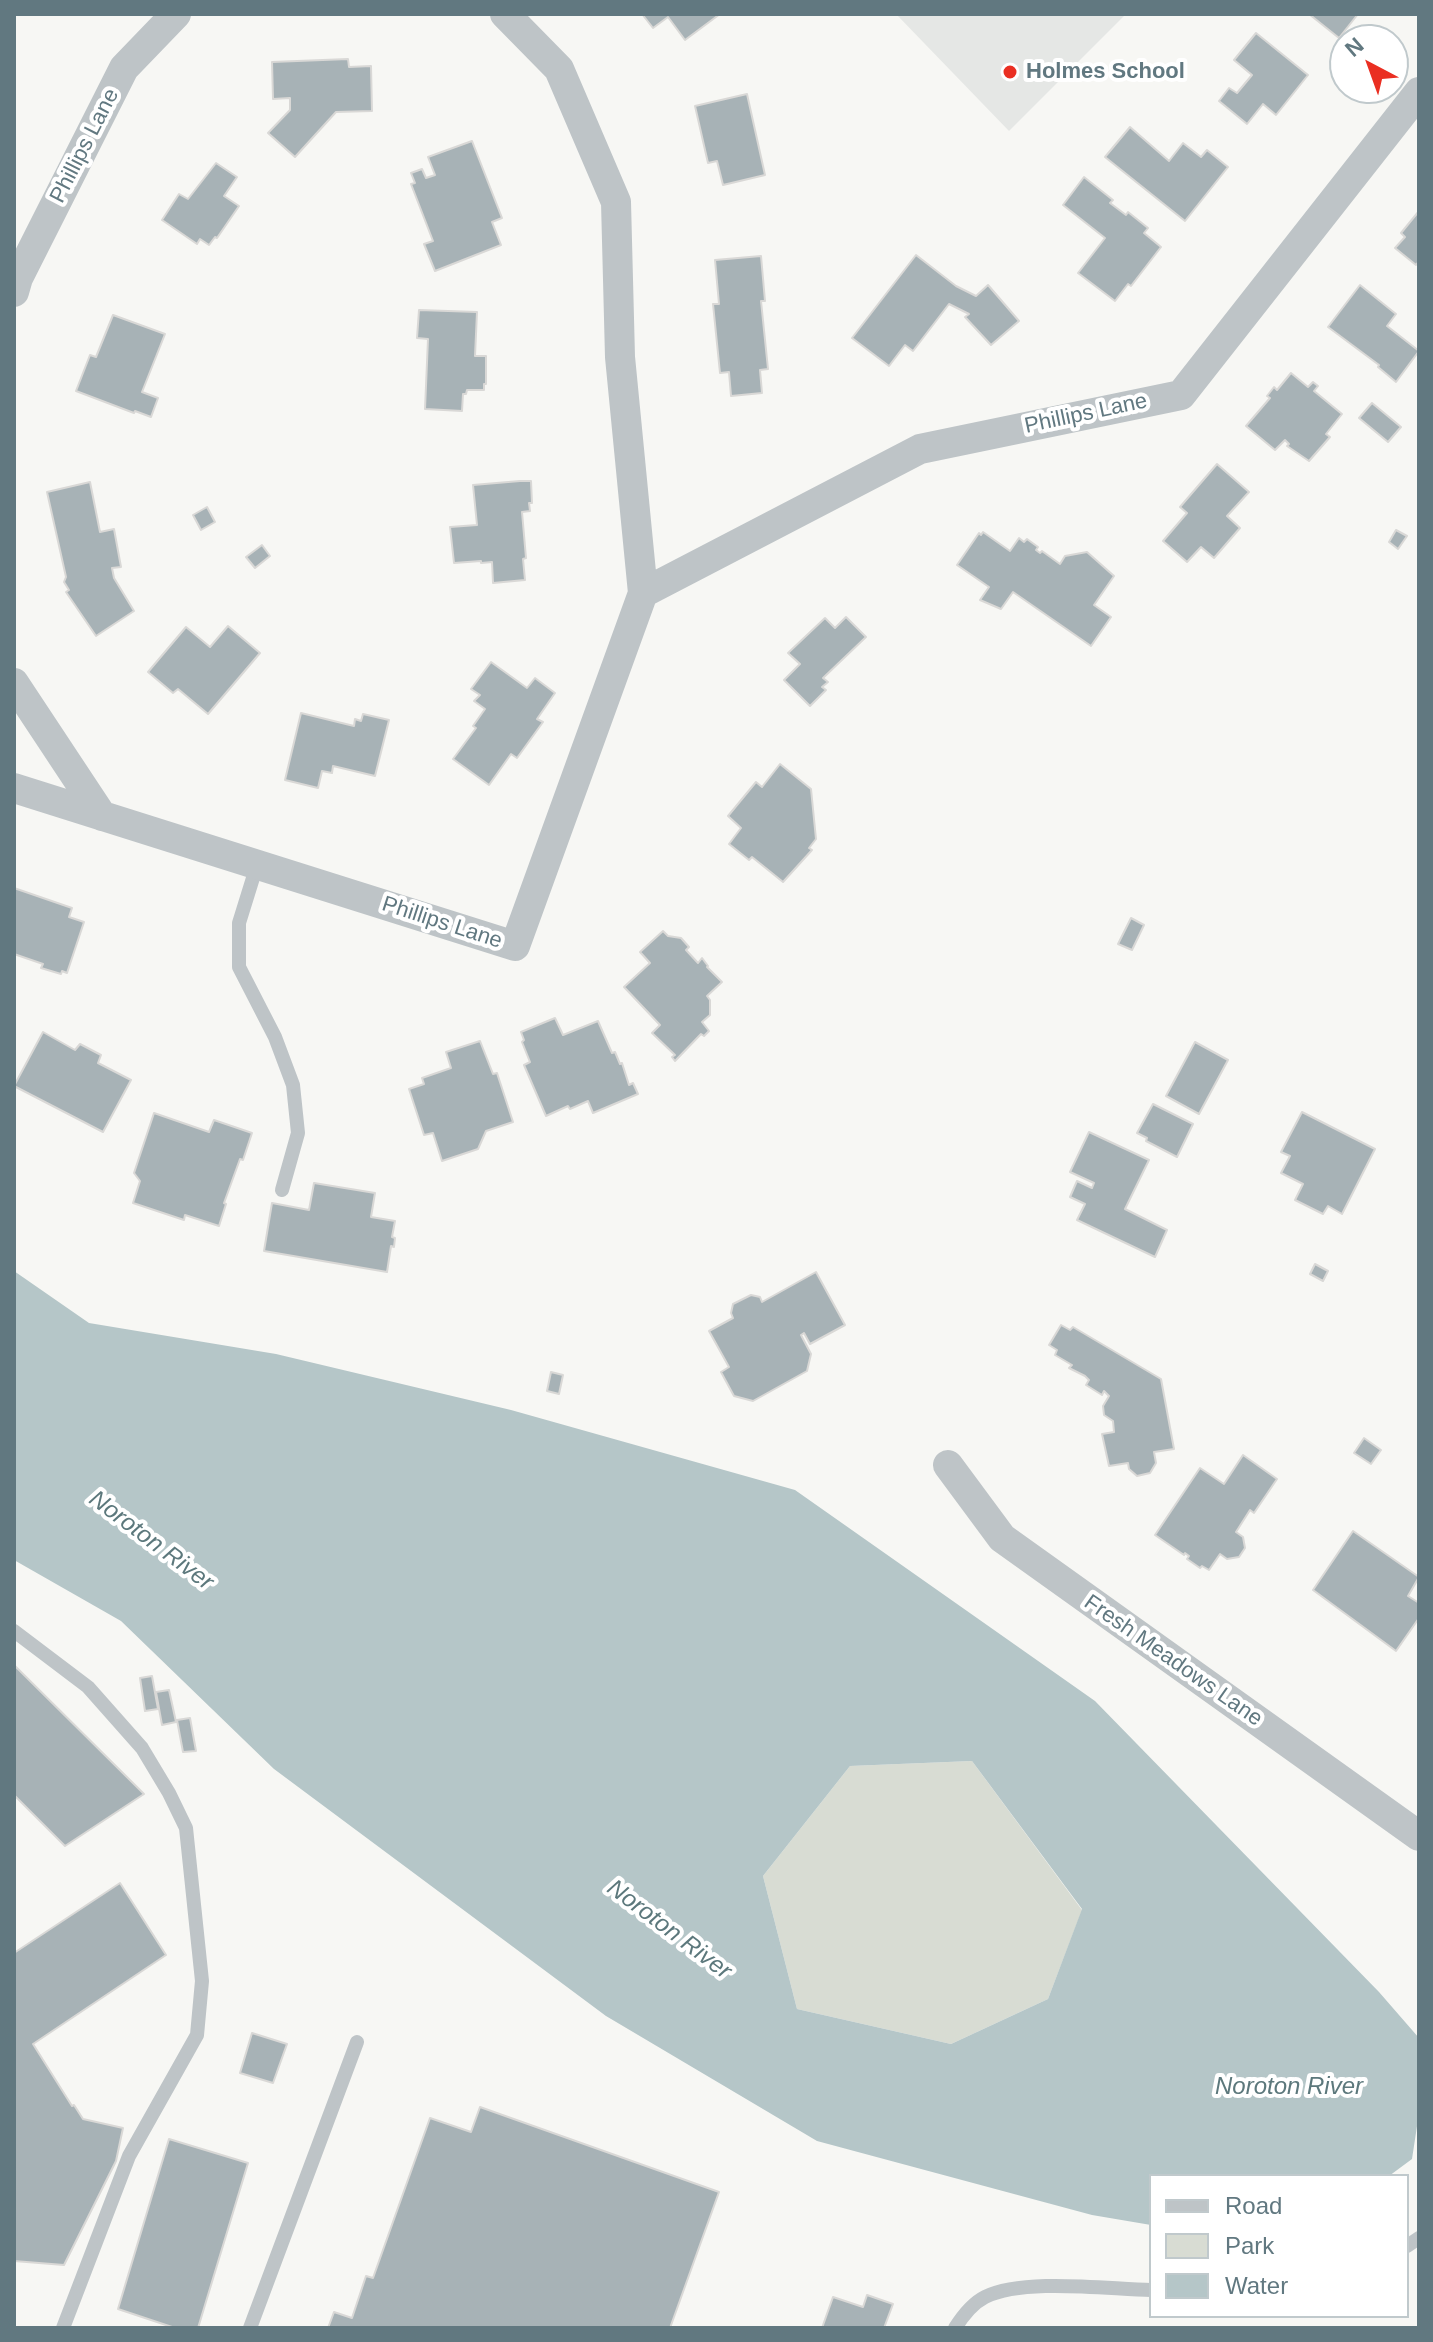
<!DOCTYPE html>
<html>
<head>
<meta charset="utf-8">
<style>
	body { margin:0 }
	#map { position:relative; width:1433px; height:2342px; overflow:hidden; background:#f7f7f4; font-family:Helvetica,sans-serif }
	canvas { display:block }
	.frame { position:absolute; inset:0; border:16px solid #617880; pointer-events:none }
	.legend { position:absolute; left:1149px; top:2174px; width:260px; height:144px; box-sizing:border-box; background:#fff; border:2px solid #c0c9cc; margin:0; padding:10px 14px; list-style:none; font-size:24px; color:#617880 }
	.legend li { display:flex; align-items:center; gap:16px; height:40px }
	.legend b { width:40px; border:2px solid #c0c9cc }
	.north { position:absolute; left:1329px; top:24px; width:80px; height:80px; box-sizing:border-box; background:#fff; border:2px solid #c0c9cc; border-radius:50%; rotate:319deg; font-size:22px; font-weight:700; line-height:32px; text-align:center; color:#617880 }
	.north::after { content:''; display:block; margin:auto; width:28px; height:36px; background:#ea2f22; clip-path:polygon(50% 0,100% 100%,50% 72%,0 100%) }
</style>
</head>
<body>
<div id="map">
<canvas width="1433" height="2342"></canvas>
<div class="frame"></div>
<ul class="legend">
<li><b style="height:10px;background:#bec4c7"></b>Road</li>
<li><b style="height:22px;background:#d8dcd3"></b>Park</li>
<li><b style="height:22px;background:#b5c6c8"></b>Water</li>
</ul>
<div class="north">N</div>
</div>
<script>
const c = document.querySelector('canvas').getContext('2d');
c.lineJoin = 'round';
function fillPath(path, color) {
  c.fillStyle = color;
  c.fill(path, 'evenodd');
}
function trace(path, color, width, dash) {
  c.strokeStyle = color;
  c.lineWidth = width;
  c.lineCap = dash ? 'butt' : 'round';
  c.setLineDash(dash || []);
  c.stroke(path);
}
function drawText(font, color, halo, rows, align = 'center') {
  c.font = font + ' Helvetica,sans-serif';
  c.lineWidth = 8;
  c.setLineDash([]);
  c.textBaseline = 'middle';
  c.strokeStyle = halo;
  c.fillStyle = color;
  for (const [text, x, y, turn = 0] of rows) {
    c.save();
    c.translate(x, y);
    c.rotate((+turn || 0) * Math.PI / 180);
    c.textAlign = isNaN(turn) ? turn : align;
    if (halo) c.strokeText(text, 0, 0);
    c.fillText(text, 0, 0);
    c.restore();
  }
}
fillPath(new Path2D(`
	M896 14H1126L1009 131Z`), '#e5e7e5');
fillPath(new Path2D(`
	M972 1761 1082 1910 1048 1999 951 2044 797 2009 763 1876 850 1766Z`), '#d8dcd3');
fillPath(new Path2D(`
	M14 1271 89 1323 276 1354 511 1410 795 1490 1095 1701 1379 1992 1419 2038V2113L1412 2159 1389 2176H1151V2225L1092 2215 817 2141 606 2016 274 1769 121 1621 14 1560ZM972 1761 1082 1909 1048 1999 951 2044 797 2009 763 1876 850 1766Z`), '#b5c6c8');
const building = new Path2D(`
	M642 14H720L685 40 668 17 653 28Z
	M1309 14H1358L1339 38Z
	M1256 33 1308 75 1276 115 1263 104 1247 124 1219 101 1229 88 1237 93 1252 75 1234 60Z
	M348 59 349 67 371 66 372 111 336 112 295 157 268 133 290 110V98L273 99 272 62Z
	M747 94 765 175 723 185 717 161 708 163 695 106Z
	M1130 127 1169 161 1183 143 1201 157 1207 150 1228 167 1185 221 1105 157Z
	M472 141 502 218 492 222 501 245 435 271 424 244 433 241 411 184 415 183 411 173 422 169 426 178 435 175 428 157Z
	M216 163 237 177 224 196 239 206 217 238 215 237 209 245 200 239 197 244 162 220 179 194 188 199Z
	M1084 177 1113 200 1110 203 1126 215 1128 212 1148 228 1144 233 1161 247 1131 286 1128 284 1115 301 1078 273 1105 238 1063 205Z
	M1419 211V261L1416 265 1395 248 1405 237 1401 233Z
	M916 255 956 286 976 296 988 285 1019 321 991 345 965 317 969 314 949 304 913 351 905 345 889 366 852 338Z
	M761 256 765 301H761L768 369 760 370 762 393 731 396 729 372 720 373 713 304H719L715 260Z
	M1360 285 1396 314 1387 326 1419 351 1396 382 1378 367 1379 365 1328 327Z
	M419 310 477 312 475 356H486V384H484V390H467L466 394H463L462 411 425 409 428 339 417 338Z
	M113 315 165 334 142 392 158 398 151 417 135 411 134 413 76 391 90 355 96 357Z
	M1291 373 1308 387 1313 382 1318 386 1314 391 1342 414 1326 434 1330 437 1309 461 1287 446 1289 444 1285 440 1275 450 1246 426 1270 398 1267 396 1274 387 1277 390Z
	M1372 403 1401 427 1388 442 1359 418Z
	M1217 464 1249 492 1227 516 1240 528 1214 558 1201 547 1187 562 1163 541 1187 513 1180 507Z
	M520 481H531L532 503H529L530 511 522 512 526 558 523 559 525 580 493 583 492 562 481 563V561L454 563 450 527 477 525 473 485Z
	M90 482 100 532 114 529 121 567 112 568 114 578 134 611 96 636 66 592 69 590 64 582 66 577 47 492Z
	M207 507 215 522 201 530 193 515Z
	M1396 530 1407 536 1398 549 1389 542Z
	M983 532 1010 551 1019 538 1024 542 1027 539 1038 547 1036 550 1040 553 1042 551 1060 564 1065 556 1087 552 1114 576 1094 605 1111 617 1091 646 1013 592 1001 609 980 600 989 587 957 565 979 533 981 535Z
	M262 545 270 556 255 568 246 557Z
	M846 617 866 637 823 678 828 682 822 687 826 690 810 706 784 680 800 664 788 653 825 618 835 628Z
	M228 626 260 653 208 714 178 689 173 693 148 672 186 627 210 647Z
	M491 662 527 688 535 678 555 693 537 719 543 722 517 758 511 754 489 785 453 759 476 728 473 726 485 709 474 701 480 695 471 689Z
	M301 713 354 726 355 719 361 721 363 714 389 720 375 776 333 766 332 773 322 771 318 788 285 780Z
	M780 764 811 789 816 839 809 848 812 850 783 882 752 857 749 860 729 844 741 828 728 816 756 782 762 787Z
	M14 888 72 908 69 917 84 922 67 973 62 971 61 974 41 968 43 964 14 954Z
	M1131 918 1144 925 1132 950 1118 944Z
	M663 931 668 936 681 938 689 947 686 950 698 963 702 958 708 966 707 967 722 982 707 996 710 1000V1015L702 1022 709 1031 704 1036 701 1034 675 1061 672 1057 675 1055 652 1033 660 1025 624 987 650 963 640 952Z
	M555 1018 563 1035 598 1021 612 1053 615 1052 620 1064 622 1063 629 1085 633 1083 638 1094 593 1113 588 1101 570 1109 568 1106 546 1116 524 1065 530 1062 522 1042 524 1040 521 1032Z
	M43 1032 75 1050 80 1044 101 1055 98 1063 131 1080 103 1132 14 1086Z
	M480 1041 493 1074 497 1073 513 1122 486 1131 478 1149 442 1161 433 1133 424 1135 409 1089 424 1084 422 1078 451 1068 446 1052Z
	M1195 1042 1228 1060 1199 1114 1166 1096Z
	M1153 1104 1193 1124 1177 1157 1146 1141 1147 1138 1137 1133Z
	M1302 1112 1375 1149 1342 1214 1328 1206 1323 1214 1295 1200 1303 1184 1281 1173 1290 1156 1281 1152Z
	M154 1113 209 1132 214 1120 252 1133 243 1160 240 1159 224 1203 226 1204 219 1226 185 1215 184 1220 133 1203 140 1181 134 1173Z
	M1089 1132 1149 1160 1125 1209 1167 1230 1155 1257 1077 1220 1085 1204 1070 1197 1077 1181 1092 1188 1094 1183 1070 1172Z
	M314 1183 375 1193 371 1217 395 1221 392 1237 395 1238 394 1247 391 1246 387 1272 264 1251 272 1203 309 1210Z
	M1315 1264 1328 1271 1323 1281 1310 1274Z
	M816 1272 845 1325 810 1344 804 1333 801 1335 811 1354 807 1371 753 1401 734 1396 721 1372 729 1367 709 1331 733 1318 731 1313 733 1304 751 1295 760 1297 762 1302Z
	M1061 1325 1070 1330 1073 1327 1161 1379 1174 1449 1154 1452 1156 1463 1150 1473 1137 1476 1129 1469 1128 1463 1109 1466 1102 1434 1114 1432 1113 1421 1104 1415 1103 1406 1109 1396 1104 1391 1102 1395 1086 1385 1089 1380 1085 1376 1069 1368 1072 1365 1055 1355 1057 1350 1049 1345Z
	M551 1372 563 1375 559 1394 547 1391Z
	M1364 1438 1381 1450 1371 1464 1354 1453Z
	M1243 1455 1277 1479 1254 1513 1250 1510 1236 1532 1243 1537 1245 1548 1239 1557 1227 1559 1220 1554 1209 1570 1202 1566 1200 1568 1187 1559 1189 1556 1185 1553 1184 1555 1155 1535 1200 1468 1224 1484Z
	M1353 1531 1419 1577 1408 1596 1419 1603V1618L1396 1651 1313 1590Z
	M14 1665 144 1794 65 1846 14 1795Z
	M152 1676 158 1709 145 1711 140 1678Z
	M169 1690 176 1722 162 1725 156 1692Z
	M190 1718 196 1751 183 1752 177 1720Z
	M120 1883 166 1955 33 2044 72 2106 74 2105 83 2119 123 2128 116 2161 64 2265 14 2261V1953Z
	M252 2033 287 2044 273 2083 240 2073Z
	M480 2107 719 2192 670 2328H328L334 2312 352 2318 366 2276 373 2278 430 2118 471 2132Z
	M169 2139 248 2163 198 2328H175L118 2309Z
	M867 2295 893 2304 884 2328H822L833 2297 863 2307Z`);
fillPath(building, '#a7b2b6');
trace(building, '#d9d8d6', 2);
trace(new Path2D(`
	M257 865 239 923V967L275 1037 293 1085 298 1133 282 1190
	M14 1631 88 1687 142 1748 169 1793 186 1828 202 1981 197 2035 129 2156 63 2328
	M1407 2246 1419 2238
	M250 2328 357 2042
	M955 2328C962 2317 973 2303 985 2297 1024 2278 1106 2289 1151 2290`), '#bec4c7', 14);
trace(new Path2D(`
	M505 14 559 69 616 202 620 357 643 593
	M14 292 18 278 124 68 176 14
	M14 683 102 816
	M14 788 515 946 643 593 920 449 1181 395 1419 92
	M948 1465 1002 1538 1419 1836`), '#bec4c7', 30);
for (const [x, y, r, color] of [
	[1010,72,8,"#ea2f22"]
]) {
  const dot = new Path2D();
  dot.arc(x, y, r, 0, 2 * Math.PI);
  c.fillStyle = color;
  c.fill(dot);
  trace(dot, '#fff', 3);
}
drawText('bold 22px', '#617880', '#fff', [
	["Holmes School",1026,72]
], 'left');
drawText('22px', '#617880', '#fff', [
	["Phillips Lane",85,146,-63],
	["Phillips Lane",1086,414,-12],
	["Phillips Lane",442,923,18],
	["Fresh Meadows Lane",1173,1661,35]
]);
drawText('italic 24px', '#5c787c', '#fff', [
	["Noroton River",151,1541,37],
	["Noroton River",669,1930,37],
	["Noroton River",1289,2087]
]);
</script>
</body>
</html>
